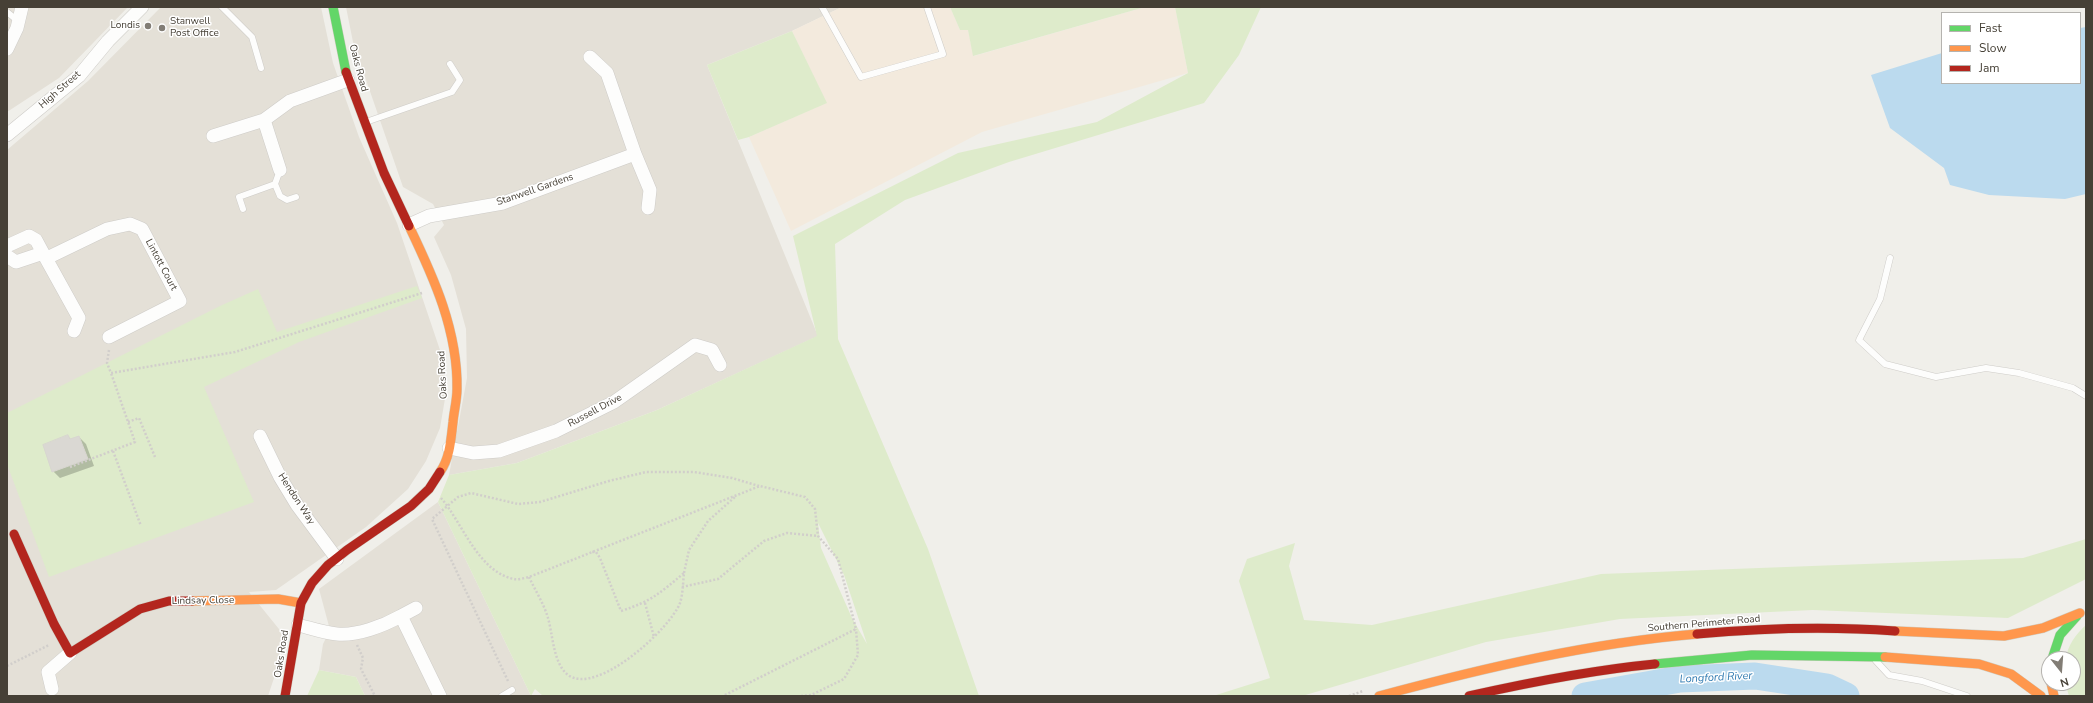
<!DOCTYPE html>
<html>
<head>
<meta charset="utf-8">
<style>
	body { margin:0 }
	#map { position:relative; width:2093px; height:703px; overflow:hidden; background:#f0efea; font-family:"Nunito Sans",sans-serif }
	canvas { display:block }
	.frame { position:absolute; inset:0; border:8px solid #464036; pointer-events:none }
	.legend { position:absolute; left:1941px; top:12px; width:140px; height:72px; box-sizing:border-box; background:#fff; border:1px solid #b5b3af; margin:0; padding:5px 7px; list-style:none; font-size:12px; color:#464036 }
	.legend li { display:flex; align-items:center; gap:8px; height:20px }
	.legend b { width:20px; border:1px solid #b5b3af }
	.north { position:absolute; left:2041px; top:651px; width:40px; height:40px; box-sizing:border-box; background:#fff; border:1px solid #b5b3af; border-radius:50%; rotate:163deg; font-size:11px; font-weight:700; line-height:16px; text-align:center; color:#464036 }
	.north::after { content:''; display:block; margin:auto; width:14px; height:18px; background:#827d75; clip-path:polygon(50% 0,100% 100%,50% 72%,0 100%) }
</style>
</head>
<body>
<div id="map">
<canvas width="2093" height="703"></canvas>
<div class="frame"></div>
<ul class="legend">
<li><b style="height:5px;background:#63d668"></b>Fast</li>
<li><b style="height:5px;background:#ff974d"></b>Slow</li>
<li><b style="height:5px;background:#b3261e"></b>Jam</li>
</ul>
<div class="north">N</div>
</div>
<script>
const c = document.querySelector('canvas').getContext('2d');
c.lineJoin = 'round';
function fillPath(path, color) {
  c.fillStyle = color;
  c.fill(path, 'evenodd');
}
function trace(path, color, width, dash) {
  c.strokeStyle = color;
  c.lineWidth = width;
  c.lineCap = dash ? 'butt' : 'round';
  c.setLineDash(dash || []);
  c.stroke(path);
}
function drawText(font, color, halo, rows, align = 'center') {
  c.font = font + ' "Nunito Sans",sans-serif';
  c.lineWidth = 3;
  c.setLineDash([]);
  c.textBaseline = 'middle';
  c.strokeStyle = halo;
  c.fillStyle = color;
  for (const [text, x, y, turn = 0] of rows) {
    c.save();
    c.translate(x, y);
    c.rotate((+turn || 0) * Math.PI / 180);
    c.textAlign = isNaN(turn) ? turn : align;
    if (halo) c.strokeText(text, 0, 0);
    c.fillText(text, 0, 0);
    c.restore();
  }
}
fillPath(new Path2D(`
	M7 7H128L59 78 7 112Z
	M161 7H321L333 63 359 137 397 223 441 353 447 387 440 428 426 461 408 489 366 527 276 590 249 592 283 634 276 672 268 696H7V150L88 81Z
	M346 7H842L792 31 707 65 818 336 657 410 517 463 449 475 467 378 466 329 451 275 434 237 444 225 433 204 403 187 353 42Z
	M438 502 531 696H365L356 677 319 670 323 644 330 630 319 589Z`), '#e4e0d7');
fillPath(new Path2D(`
	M842 7H950L960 30H968L974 56 1145 7H1175L1188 73 982 132 791 231 749 137 826 103 792 31Z`), '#f3eadd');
fillPath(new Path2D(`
	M950 7H1145L973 56 968 30H960Z
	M1175 7H1261L1239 55 1204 103 1009 162 905 200 835 244 838 339 928 549 979 696H543L535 689 531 696 438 502 449 475 517 463 657 410 817 336 793 236 958 153 1097 122 1188 73ZM818 523 844 575 867 644 852 618 821 548Z
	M792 31 827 103 749 137 738 140 707 65Z
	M417 286 422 298 299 342 204 387 254 502 49 577 7 464V413L220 306 258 289 277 332Z
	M2086 539V579L2008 618 1813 610 1620 619 1486 642 1302 696H1213L1270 678 1239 581 1247 559 1295 543 1289 566 1304 620 1372 625 1601 574 2023 558Z
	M2086 625V696H2069L2065 683H2073V659H2066C2067 646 2076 634 2086 625Z
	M319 670 356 677 365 696H307Z`), '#deebcb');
fillPath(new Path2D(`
	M2086 27V194L2065 199 1989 195 1950 185 1944 168 1890 128 1871 75 1942 53V83H2080V28Z`), '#bbdaee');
fillPath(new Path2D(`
	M68 436 71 440 79 437 86 444 94 466 60 478 53 471Z`), '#0003');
trace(new Path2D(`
	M1585 696 1680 679 1755 676 1827 687 1846 696`), '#bbdaee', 27);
const building = new Path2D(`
	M68 435 70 439 79 436 88 459 52 472 43 445Z`);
fillPath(building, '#dad8d3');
trace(building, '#d8d6d0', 1);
const lane = new Path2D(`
	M222 7 252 37 261 68
	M822 7 861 77 943 54 927 7
	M7 12 18 21
	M366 122 452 92 460 80 450 64
	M275 184 280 196 287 200 296 197
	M243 209 239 197 275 184 280 170
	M1890 258 1880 299 1859 340 1885 364 1936 377 1986 368 2019 373 2073 388 2086 396
	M1876 661 1889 675 1922 681 1967 696
	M502 696 512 690`);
const street = new Path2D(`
	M7 49 17 28 22 7
	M590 57 607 73 635 154 650 190 648 208
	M264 120 280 170
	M7 135 79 76 108 41 142 7
	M213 136 264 120 290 101 348 80
	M409 225 429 216 503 203 635 154
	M7 246 29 236 36 240 43 253
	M7 256 16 262 43 253 79 318 74 331
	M47 258 107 229 130 224 142 229 180 301 109 337
	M260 436 280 477 297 505 337 559
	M449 448 473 453 499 451 556 431 614 402 695 345 712 350 720 365
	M401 616 416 608
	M298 625C310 628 324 633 337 634 357 636 383 626 401 616L440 696
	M52 689 48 672 70 653`);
const fast = new Path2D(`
	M333 7 346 72
	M2052 659 2060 635 2077 616
	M1655 664 1752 655 1885 657`);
const slow = new Path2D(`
	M409 226C434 278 458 331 457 389 457 400 454 411 453 422 451 439 450 458 440 472
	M192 601 278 599 301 603
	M1895 631 2004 636 2043 628 2080 613
	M1885 657 1979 664 2011 674 2041 696
	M2051 683 2054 696
	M1379 696C1484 668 1589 643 1697 634`);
const jam = new Path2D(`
	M346 72 384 173 409 226
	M14 534 54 624 70 653 140 609 169 601H192
	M1697 634C1762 628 1829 626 1895 631
	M285 696 301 603 312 583 328 565 347 550 411 506 429 489 440 472
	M1469 696C1531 682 1592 670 1655 664`);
trace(lane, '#ceccc8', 7);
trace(street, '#ceccc8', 14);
trace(fast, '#cfccc1', 10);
trace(slow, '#cfccc1', 10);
trace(jam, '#cfccc1', 10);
trace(new Path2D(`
	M109 350 107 363 111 373 235 352 422 293
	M128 422 139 418 155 457
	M113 451 141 526
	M70 467 135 442 111 373
	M441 498C462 522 478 572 514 579 518 580 524 578 529 577L760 486 805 497 815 509 818 536 838 559 856 629 723 696
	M684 573 689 550 708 521 736 496
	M529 577C535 590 544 604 548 618 553 635 553 663 568 675 597 696 670 629 680 603 683 594 683 582 684 573 660 593 652 601 621 611L600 558 596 552H592
	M682 587 718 579 764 541 787 533 818 536
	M645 603 654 637
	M357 645 363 658 361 669 375 696
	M7 666 49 645
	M508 681 432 519 458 497 471 493 518 504 540 502 609 481 646 472H694L732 478 759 486
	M801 696 811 695 844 679 858 655 856 629
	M1349 696 1363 691`), '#d1cecb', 2.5, [2, 2]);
trace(lane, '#fdfdfc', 6);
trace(street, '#fdfdfc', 13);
trace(fast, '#63d668', 9);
trace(slow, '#ff974d', 9);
trace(jam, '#b3261e', 9);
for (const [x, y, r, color] of [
	[148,26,4,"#827d75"],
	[162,28,4,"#827d75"]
]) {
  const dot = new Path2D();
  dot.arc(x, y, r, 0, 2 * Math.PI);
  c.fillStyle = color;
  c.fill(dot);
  trace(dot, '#fff', 1.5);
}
drawText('10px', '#464036', '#fff', [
	["Stanwell",170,22],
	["Post Office",170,34],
	["Londis",140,26,"right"]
], 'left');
drawText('10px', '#464036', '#fff', [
	["Oaks Road",358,68,75],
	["High Street",60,90,-41],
	["Stanwell Gardens",535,190,-19],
	["Lintott Court",161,265,62],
	["Oaks Road",443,375,-93],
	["Russell Drive",595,411,-28],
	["Hendon Way",296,499,57],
	["Lindsay Close",203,601,-1],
	["Southern Perimeter Road",1704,624,-5],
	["Oaks Road",282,654,-81]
]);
drawText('italic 11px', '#317bb1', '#fff', [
	["Longford River",1716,678,-3]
]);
</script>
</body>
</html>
